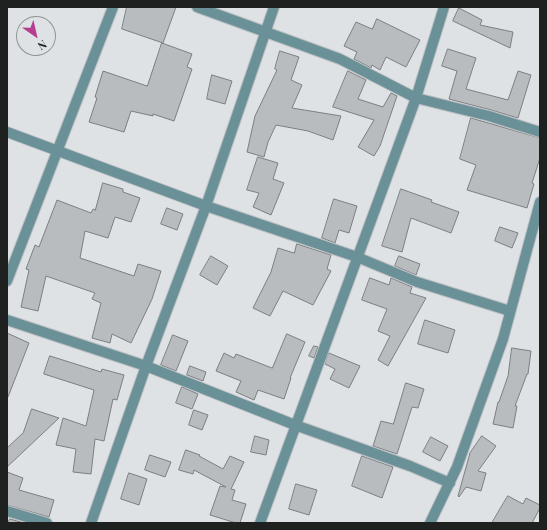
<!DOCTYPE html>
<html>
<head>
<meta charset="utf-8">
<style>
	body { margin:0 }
	#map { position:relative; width:547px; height:530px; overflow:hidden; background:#dee2e5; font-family:"Playfair Display",serif }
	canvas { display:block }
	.frame { position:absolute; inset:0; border:8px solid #1f2121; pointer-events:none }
	.north { position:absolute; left:16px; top:16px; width:40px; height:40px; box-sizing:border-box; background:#dee2e5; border:1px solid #929597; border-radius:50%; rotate:146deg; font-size:11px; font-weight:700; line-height:16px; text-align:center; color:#1f2121 }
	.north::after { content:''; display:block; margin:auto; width:14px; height:18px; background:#b73d8e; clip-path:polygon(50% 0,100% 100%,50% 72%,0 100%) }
</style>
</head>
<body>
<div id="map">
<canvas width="547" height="530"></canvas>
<div class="frame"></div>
<div class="north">N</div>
</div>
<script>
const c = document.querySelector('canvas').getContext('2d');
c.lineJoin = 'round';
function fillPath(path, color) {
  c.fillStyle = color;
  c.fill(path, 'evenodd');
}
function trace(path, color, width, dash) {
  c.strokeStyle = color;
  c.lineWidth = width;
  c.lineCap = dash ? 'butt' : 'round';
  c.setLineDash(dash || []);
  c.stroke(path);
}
const building = new Path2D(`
	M127 7H176L163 43 122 29Z
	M459 8 482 20 480 25 513 32 510 48 453 21Z
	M377 19 420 40 406 67 386 57 380 70 372 65 371 68 354 59 357 52 344 46 356 22 372 29Z
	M162 43 192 54 187 67 192 69 174 121 153 114V116L131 111 124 132 89 122 97 98 95 97 103 71 147 86Z
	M448 49 476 58 466 89 508 100 518 71 531 75 518 118 491 110 449 99 457 71 442 66Z
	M280 51 299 57 291 80 302 85 292 108 341 116 333 140 308 131 276 125 268 142 264 157 247 152 255 116 277 70 275 69Z
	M348 71 366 80 358 99 383 107 391 93 397 96 380 146 374 156 358 147 374 120 333 107Z
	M212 75 232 81 225 104 207 99Z
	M471 118 540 138V158L532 183 534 184 527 208 467 190 476 165 460 159Z
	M258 157 278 163 273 179 284 183 271 215 253 207 259 193 247 190Z
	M103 183 123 189V192L140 198 131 222 115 217 108 238 85 231 80 258 134 276 138 264 161 271 152 299 131 343 112 334 110 343 92 338 101 303 92 299 95 293 46 276 38 311 21 307 29 270 26 269 35 245 39 247 57 200 91 213 93 209 95 210Z
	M401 189 432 200 431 202 459 212 451 233 411 218 402 252 382 246Z
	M334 199 357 206 349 233 339 230 335 243 322 238Z
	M167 208 183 214 177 230 161 224Z
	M500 227 518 233 512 248 495 241Z
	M297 244 331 255 327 269 331 271 313 305 283 291 270 316 253 308 271 272 278 248 294 253Z
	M211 256 228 266 217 285 200 275Z
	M399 256 420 264 416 275 395 266Z
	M370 278 389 285 391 278 412 287 410 293 426 298 388 366 378 360 390 336 378 331 387 309 362 300Z
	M425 320 455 330 448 353 418 344Z
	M7 333 29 343 8 397H7Z
	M287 334 305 342 290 378H291L284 399 258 390 254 400 236 392 241 381 216 371 224 353 234 358 236 354 272 368Z
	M173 335 188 341 176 371 161 365Z
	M314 346 318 347 314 358 309 356Z
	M512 348 531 351 528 374H527L515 406H517L513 428 493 424 498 402H499L508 376Z
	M329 353 360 366 349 388 330 379 335 369 325 364Z
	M50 356 101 372 102 369 124 375 117 400 113 399 104 441 95 439 91 474 73 472 76 449 56 445 63 418 86 426 94 390 44 374Z
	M190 366 206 372 203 381 187 375Z
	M406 383 424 389 418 408 412 407 397 454 373 446 381 421 393 424Z
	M182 387 198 394 192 409 176 403Z
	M32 409 59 418 7 467V448L23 433Z
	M194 410 208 415 202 430 189 425Z
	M255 436 269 440 266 455 251 452Z
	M482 436 496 446 478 471 486 473 481 491 466 487 459 497 458 496 470 453Z
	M431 437 448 446 440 461 423 452Z
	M186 450 200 455 199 456 223 469 230 456 244 462 231 489 235 490 232 500 246 504 240 523H236L210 515 220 486 226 487 194 470 193 474 179 470Z
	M150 455 171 462 165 477 145 470Z
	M362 456 393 467 382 498 352 486Z
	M7 472 23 478 19 490 54 500 49 517 7 505Z
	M129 473 147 479 139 505 121 499Z
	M296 484 317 490 309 515 289 509Z
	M508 496 523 504 526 498 540 505V508L532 523H492Z
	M10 519 24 523H8Z`);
fillPath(building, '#b9bcbf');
trace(building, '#7c7f82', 1);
const street = new Path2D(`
	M197 7 340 59 416 98 489 116 540 132
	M7 132 206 206 357 257 417 282 510 311
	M7 281 113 7
	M7 320 146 366 295 425 410 466 450 483
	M7 511 47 523
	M91 523 146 366 206 206 274 7
	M260 523 416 98 444 7
	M430 523 457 467 503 339 540 202`);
trace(street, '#bcbfc2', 12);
trace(street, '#6a9198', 10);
</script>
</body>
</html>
